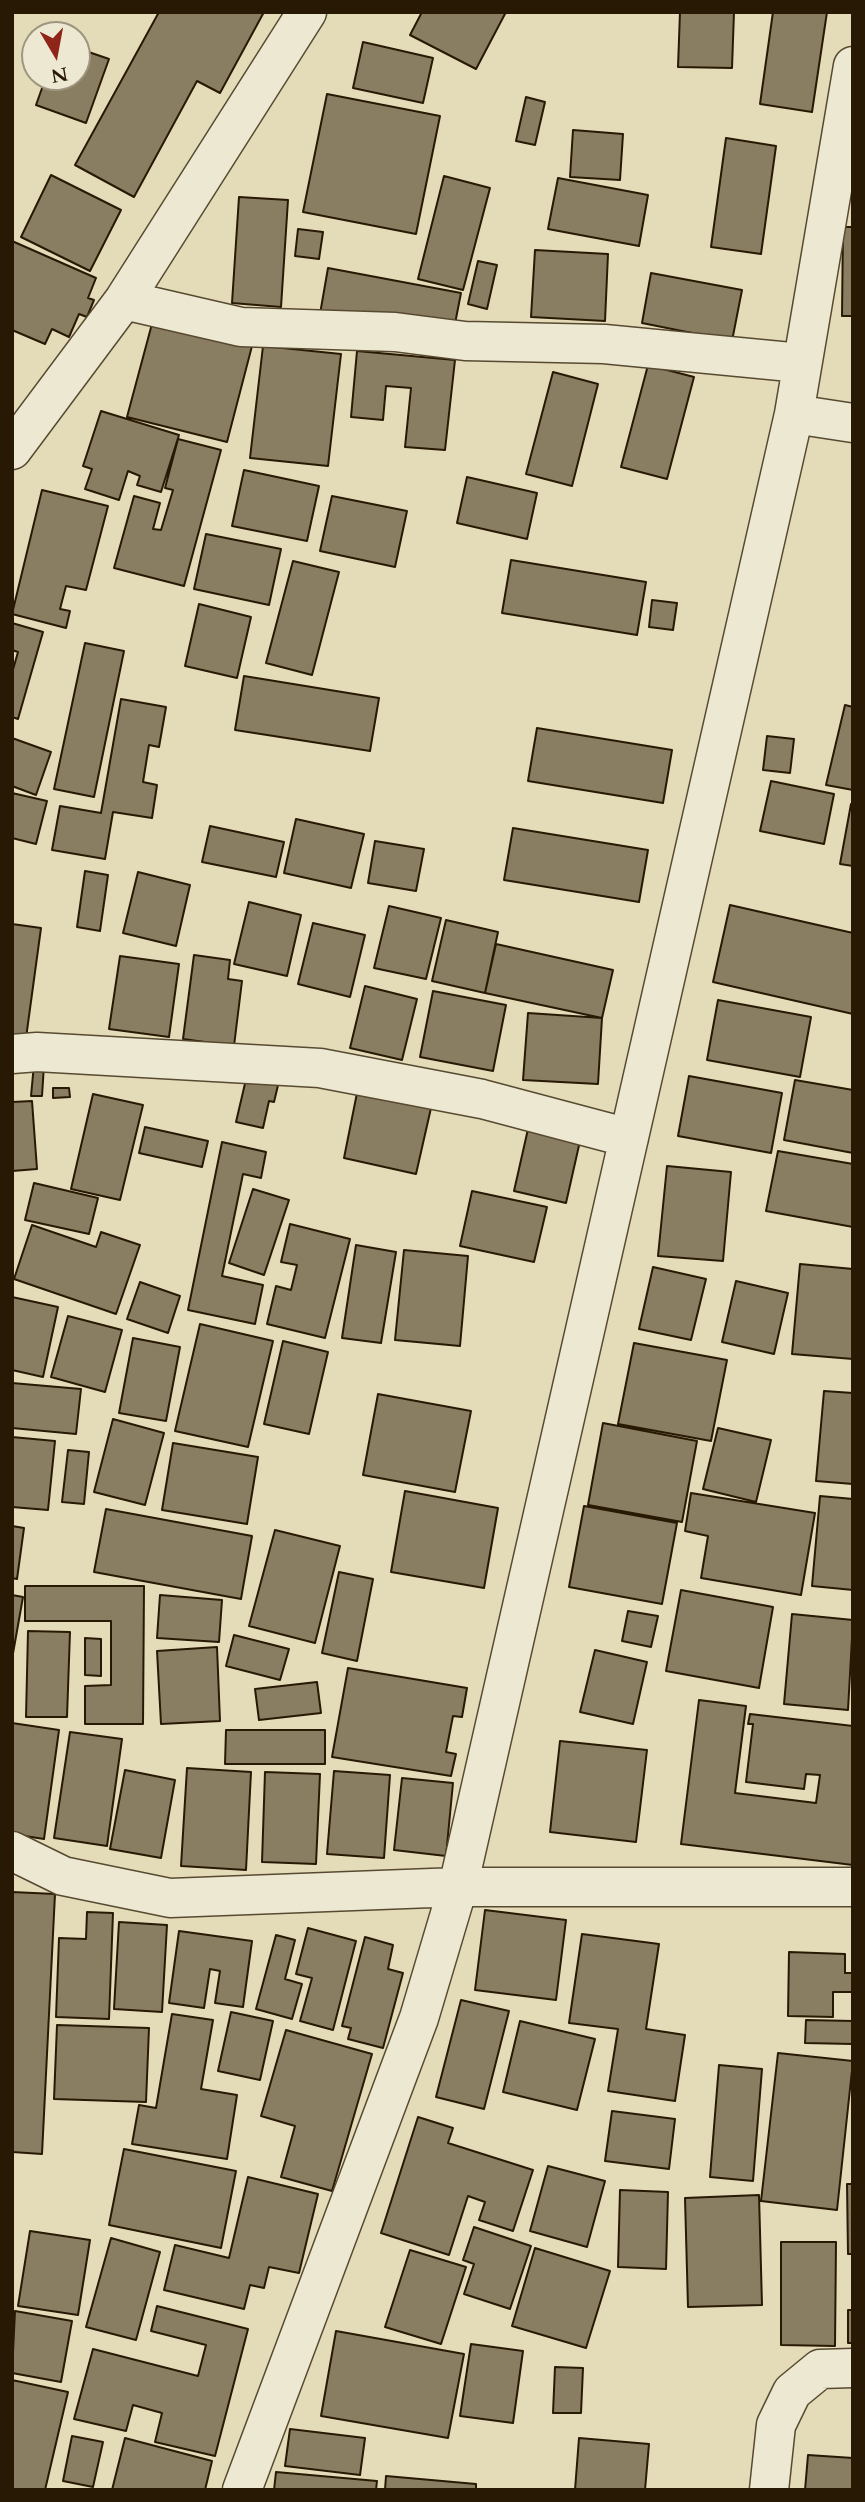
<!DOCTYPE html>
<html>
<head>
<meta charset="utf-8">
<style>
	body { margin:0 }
	#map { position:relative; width:865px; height:2502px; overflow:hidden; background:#e4dbb9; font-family:Cardo,serif }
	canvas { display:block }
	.frame { position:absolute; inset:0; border:14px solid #281904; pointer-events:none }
	.north { position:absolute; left:21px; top:21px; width:70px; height:70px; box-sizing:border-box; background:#ede8d2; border:2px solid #9e9580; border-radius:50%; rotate:170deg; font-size:19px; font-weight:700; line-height:28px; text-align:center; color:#281904 }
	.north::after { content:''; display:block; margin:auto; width:24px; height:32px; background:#8f2418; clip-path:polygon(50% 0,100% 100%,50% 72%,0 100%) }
</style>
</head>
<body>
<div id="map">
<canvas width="865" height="2502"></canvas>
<div class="frame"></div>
<div class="north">N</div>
</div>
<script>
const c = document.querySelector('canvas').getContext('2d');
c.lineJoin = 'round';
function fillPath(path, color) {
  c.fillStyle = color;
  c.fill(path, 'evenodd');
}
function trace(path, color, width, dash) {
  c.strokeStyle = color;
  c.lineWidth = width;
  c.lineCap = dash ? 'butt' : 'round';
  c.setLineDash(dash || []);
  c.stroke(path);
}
const building = new Path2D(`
	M159 12H264L220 93 197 81 134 197 75 165Z
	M422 12H506L476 69 410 35Z
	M680 12H734L732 68 678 67Z
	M773 12H827L812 112 760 104Z
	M363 42 433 58 423 103 353 88Z
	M77 48 109 59 86 123 36 105 46 77H77Z
	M327 94 440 116 416 234 303 212Z
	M526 97 545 102 535 145 516 141Z
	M573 130 623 134 620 180 570 177Z
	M726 138 776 146 761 254 711 247Z
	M51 175 121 210 90 271 21 237Z
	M444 176 490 188 463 290 418 279Z
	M558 178 648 195 639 246 548 229Z
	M239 197 288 200 281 307 232 303Z
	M843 227H853V316H842Z
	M298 229 323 232 319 259 295 256Z
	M12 241 96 278 88 298 94 300 87 317 79 314 69 337 52 329 45 344 12 330Z
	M535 250 608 254 605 321 531 317Z
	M478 261 497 265 487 309 468 304Z
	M328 268 461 293 452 339 320 314Z
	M651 273 742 290 732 341 642 323Z
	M153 320 252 346 227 442 127 417Z
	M263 346 341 354 328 466 250 458Z
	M357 351 455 360 445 450 405 447 411 388 386 386 383 420 351 417Z
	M648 365 694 377 667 479 621 467Z
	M553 372 598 384 572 486 526 474Z
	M101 411 179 435 161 492 137 485 140 476 128 471 119 500 85 489 92 469 83 466Z
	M178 439 221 450 184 586 114 568 134 496 160 503 153 529 161 530 173 490 165 488Z
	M244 470 319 486 307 541 232 526Z
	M467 477 537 493 527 539 457 523Z
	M42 490 108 506 86 590 66 586 60 609 70 611 66 628 12 614Z
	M332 496 407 511 395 567 320 551Z
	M206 534 281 549 269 605 194 589Z
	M511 560 646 582 637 635 502 613Z
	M293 561 339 572 312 675 266 663Z
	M652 600 677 603 673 630 649 627Z
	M199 604 251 617 237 678 185 666Z
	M12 623 43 632 18 719 12 717V673L18 652 12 650Z
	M85 643 124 651 94 797 54 789Z
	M244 676 379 698 370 751 235 730Z
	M121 699 166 707 159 747 149 745 143 782 157 785 152 818 113 812 105 859 52 850 60 806 101 813Z
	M845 705 853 707V790L826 785Z
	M537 728 672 750 663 803 528 781Z
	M767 736 794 739 790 773 763 770Z
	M12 738 51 752 36 795 12 786Z
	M771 781 834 794 824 844 760 831Z
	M12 793 47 801 36 844 12 838Z
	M851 804 853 805V866L840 864Z
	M296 819 364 834 351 888 284 873Z
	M210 826 284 842 276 877 202 862Z
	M513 828 648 850 639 902 504 880Z
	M375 841 424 849 416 891 368 883Z
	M85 871 108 875 100 931 77 927Z
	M138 872 190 885 176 946 123 933Z
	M249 902 301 915 287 976 234 964Z
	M730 905 853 933V1014L713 982Z
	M389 906 441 918 426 979 374 968Z
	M446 920 498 932 485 993 432 981Z
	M313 923 365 935 350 997 298 984Z
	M12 924 41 928 26 1038 12 1036Z
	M496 944 613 970 602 1018 485 993Z
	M194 955 230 960 228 979 242 981 234 1046 183 1039Z
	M120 956 179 964 169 1037 109 1029Z
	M365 986 417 999 402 1060 350 1048Z
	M433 991 506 1005 493 1071 420 1057Z
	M718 1000 811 1017 800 1077 707 1060Z
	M528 1013 602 1018 598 1084 523 1080Z
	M34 1064 44 1065 42 1096H31Z
	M247 1075 279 1081 274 1102 269 1101 263 1128 236 1122Z
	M689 1076 782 1093 771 1153 678 1136Z
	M795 1080 853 1090V1153L784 1140Z
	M53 1088H69L70 1097 53 1098Z
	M357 1093 431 1108 416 1174 344 1158Z
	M93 1094 143 1105 120 1200 71 1189Z
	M32 1101 37 1169 12 1171V1102Z
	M145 1127 208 1141 202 1167 139 1153Z
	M528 1129 580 1141 566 1203 514 1191Z
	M222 1142 266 1152 261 1178 243 1174 222 1276 263 1285 255 1324 188 1310Z
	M778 1151 853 1164V1227L766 1211Z
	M667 1166 731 1172 723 1261 658 1256Z
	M34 1183 98 1198 89 1234 25 1220Z
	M253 1189 289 1200 264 1275 229 1263Z
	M472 1191 547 1207 534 1262 460 1246Z
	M290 1224 350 1239 325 1338 267 1324 276 1286 291 1290 297 1265 281 1262Z
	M32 1225 96 1247 101 1232 140 1245 116 1314 14 1279Z
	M356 1245 396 1252 381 1343 342 1338Z
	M404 1250 468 1256 460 1346 395 1340Z
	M800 1264 853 1269V1359L792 1354Z
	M653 1267 706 1279 691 1340 639 1329Z
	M736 1281 788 1293 774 1354 722 1342Z
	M140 1282 180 1296 168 1333 127 1319Z
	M12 1297 58 1307 43 1377 12 1370Z
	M68 1316 122 1330 105 1392 51 1377Z
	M200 1324 273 1341 248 1447 175 1431Z
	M133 1338 180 1347 166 1421 119 1413Z
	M283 1341 328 1352 309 1434 264 1424Z
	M634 1343 727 1360 711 1441 618 1424Z
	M12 1383 81 1389 76 1434 12 1428Z
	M824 1391 853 1393V1484L816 1481Z
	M378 1394 471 1411 455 1492 363 1475Z
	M113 1419 164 1433 145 1505 94 1492Z
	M603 1423 697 1441 682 1522 588 1505Z
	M718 1428 771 1440 756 1502 703 1489Z
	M12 1437 55 1441 48 1510 12 1507Z
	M173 1443 258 1457 247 1524 162 1510Z
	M68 1450 89 1452 84 1504 62 1502Z
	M405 1491 498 1508 484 1588 391 1572Z
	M691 1493 815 1513 801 1595 701 1578 708 1536 685 1531Z
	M820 1496 853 1499V1590L812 1586Z
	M584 1506 677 1523 662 1604 569 1587Z
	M106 1509 252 1536 241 1599 94 1572Z
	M12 1526 24 1528 17 1579 12 1578Z
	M275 1530 340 1546 315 1643 249 1626Z
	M339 1572 373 1579 357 1661 322 1653Z
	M25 1586H144L143 1724H85V1686L111 1685V1621H25Z
	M681 1590 773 1607 759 1688 666 1671Z
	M12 1595 23 1597 12 1659Z
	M160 1595 222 1600 219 1642 157 1638Z
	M628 1611 658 1616 651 1647 622 1641Z
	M792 1614 853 1620 848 1710 784 1704Z
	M28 1631 70 1632 67 1717H26Z
	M234 1635 289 1649 280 1680 226 1666Z
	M85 1638 101 1639V1676L85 1675Z
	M217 1647 220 1721 161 1724 157 1651Z
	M595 1650 647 1662 633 1724 580 1712Z
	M348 1668 467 1688 462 1717 453 1716 446 1752 456 1754 451 1776 332 1757Z
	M317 1682 321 1713 259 1720 255 1689Z
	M699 1700 746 1706 735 1793 816 1803 820 1775 806 1774 804 1789 746 1782 753 1724H748L750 1714 853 1726V1865L681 1844Z
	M12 1723 59 1730 44 1839 12 1834Z
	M226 1730H325V1764H225Z
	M70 1732 122 1739 107 1846 54 1838Z
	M560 1741 647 1750 636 1842 550 1832Z
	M187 1768 251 1772 246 1870 181 1866Z
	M125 1770 175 1780 161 1858 110 1849Z
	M334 1771 390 1775 384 1858 327 1854Z
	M265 1772 320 1774 316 1864 262 1862Z
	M402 1778 453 1783 446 1856 394 1850Z
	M12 1892 55 1894 42 2154 12 2152Z
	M485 1910 566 1920 556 2000 475 1990Z
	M87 1912 113 1913 109 2019 56 2017 59 1938 86 1939Z
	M119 1922 167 1925 162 2012 114 2009Z
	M308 1928 356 1941 333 2030 300 2021 312 1978 296 1974Z
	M179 1931 252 1941 243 2007 215 2003 220 1971 210 1969 204 2008 169 2003Z
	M582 1934 659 1944 646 2029 685 2035 675 2101 608 2091 618 2029 569 2023Z
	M276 1935 295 1940 285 1979 302 1984 292 2019 256 2009Z
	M365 1937 393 1945 388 1969 403 1973 383 2048 348 2039 351 2028 342 2026Z
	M789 1952 845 1954V1973H853V1992H833V2017L788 2016Z
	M461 2000 509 2011 484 2109 436 2097Z
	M231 2012 273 2021 260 2080 218 2071Z
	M172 2014 213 2020 201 2089 237 2095 227 2159 132 2144 139 2105 156 2108Z
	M806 2020 853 2021V2044L805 2043Z
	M520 2021 595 2039 577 2110 503 2092Z
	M57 2025 149 2028 146 2102 54 2099Z
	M286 2030 372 2054 332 2191 281 2177 295 2126 261 2116Z
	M778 2053 853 2061 837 2210 761 2201Z
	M719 2065 762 2069 753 2181 710 2177Z
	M612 2111 675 2119 669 2169 605 2161Z
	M418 2117 453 2128 448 2143 533 2170 513 2231 479 2220 485 2202 468 2196 449 2255 381 2233Z
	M124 2149 236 2171 221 2248 109 2225Z
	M548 2166 605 2181 587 2247 530 2231Z
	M248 2177 318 2194 299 2273 269 2267 264 2288 250 2285 244 2309 164 2290 175 2245 229 2258Z
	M847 2184H853V2254H848Z
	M620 2190 668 2192 666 2269 618 2267Z
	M759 2195 762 2305 688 2307 685 2198Z
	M474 2227 531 2246 510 2309 464 2294 474 2264 463 2260Z
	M30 2231 90 2240 78 2315 18 2306Z
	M111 2238 160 2252 136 2340 86 2327Z
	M781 2242H836L835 2346 781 2345Z
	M535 2248 610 2271 586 2348 512 2326Z
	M410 2250 466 2267 441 2344 385 2327Z
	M157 2306 248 2329 215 2456 155 2442 162 2413 133 2405 126 2431 74 2419 93 2349 198 2376 206 2345 151 2331Z
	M848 2310H853V2343H848Z
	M15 2311 72 2321 61 2382 12 2373Z
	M336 2331 464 2354 448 2438 321 2416Z
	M471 2344 523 2351 513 2423 460 2416Z
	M555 2367 583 2368 581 2413H553Z
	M12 2380 68 2392 45 2490H12Z
	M290 2429 365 2438 360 2475 285 2466Z
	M72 2436 103 2442 93 2487 63 2481Z
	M125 2438 212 2461 205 2490H112Z
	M579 2438 649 2444 645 2490H575Z
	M808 2455 853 2458V2490H805Z
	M276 2472 377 2481 376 2490H274Z
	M386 2476 476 2484V2490H385Z`);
fillPath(building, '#8a7e62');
trace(building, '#281904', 2);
const minor = new Path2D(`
	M124 300 241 327 395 332 465 341 604 344 801 363
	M794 414 853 423
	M12 450 124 300 307 12
	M12 1054 37 1052 320 1068 482 1099 629 1138
	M12 1851 63 1876 170 1898 458 1887H853
	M242 2490 419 2018 458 1887 794 414 853 66
	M769 2490 776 2425 792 2392 820 2369 853 2368`);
trace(minor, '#574a31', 41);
trace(minor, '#ede8d2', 38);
</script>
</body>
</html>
